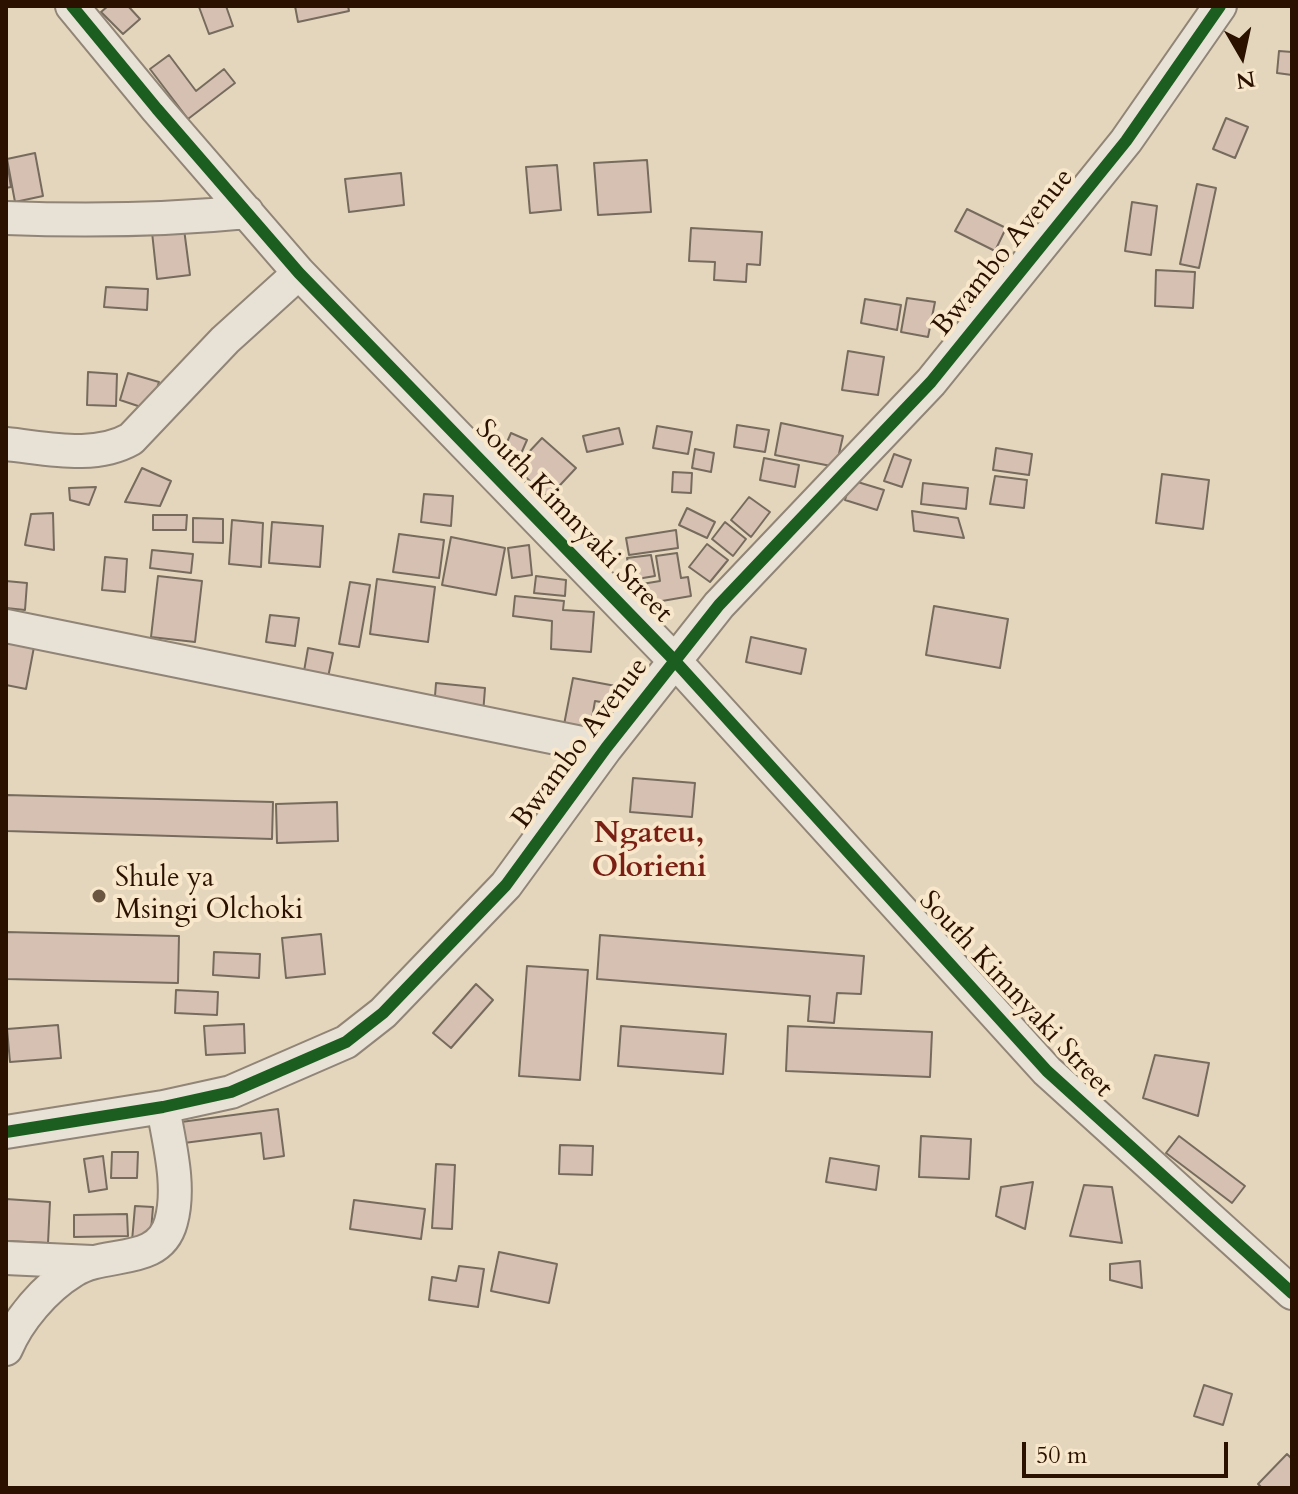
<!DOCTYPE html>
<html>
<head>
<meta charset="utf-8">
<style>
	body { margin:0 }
	#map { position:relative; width:1298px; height:1494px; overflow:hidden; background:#e4d6bd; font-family:Cardo,serif }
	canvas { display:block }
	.frame { position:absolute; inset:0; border:8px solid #2a1100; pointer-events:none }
	.north { position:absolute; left:1202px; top:16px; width:80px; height:80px; -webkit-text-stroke:6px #f8e7ca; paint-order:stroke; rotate:171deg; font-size:22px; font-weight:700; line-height:32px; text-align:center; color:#2a1100 }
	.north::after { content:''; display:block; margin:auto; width:28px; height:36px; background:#2a1100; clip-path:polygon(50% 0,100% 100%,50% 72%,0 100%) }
	.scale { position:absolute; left:1022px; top:1442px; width:206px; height:36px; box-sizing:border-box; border:4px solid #2a1100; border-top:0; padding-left:10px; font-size:24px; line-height:28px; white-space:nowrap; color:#2a1100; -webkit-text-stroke:6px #f8e7ca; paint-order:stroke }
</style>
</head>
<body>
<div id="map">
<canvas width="1298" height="1494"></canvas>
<div class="frame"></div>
<div class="north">N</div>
<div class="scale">50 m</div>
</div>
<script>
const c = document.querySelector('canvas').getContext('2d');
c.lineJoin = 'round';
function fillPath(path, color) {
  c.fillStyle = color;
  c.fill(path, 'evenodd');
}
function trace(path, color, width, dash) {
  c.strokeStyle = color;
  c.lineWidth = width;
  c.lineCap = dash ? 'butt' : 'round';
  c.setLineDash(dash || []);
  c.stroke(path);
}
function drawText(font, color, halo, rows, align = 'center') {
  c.font = font + ' Cardo,serif';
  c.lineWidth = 8;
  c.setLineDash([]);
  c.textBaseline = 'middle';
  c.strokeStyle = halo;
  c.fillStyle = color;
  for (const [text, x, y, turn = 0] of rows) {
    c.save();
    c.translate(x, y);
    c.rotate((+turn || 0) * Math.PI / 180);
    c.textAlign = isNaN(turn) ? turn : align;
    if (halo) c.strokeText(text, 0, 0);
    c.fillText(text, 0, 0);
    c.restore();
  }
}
const building = new Path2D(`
	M108 6H128L140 19 123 34 101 12Z
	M226 6 233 26 209 34 199 7Z
	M295 6H348L349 11 298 22Z
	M1279 51 1292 52V75L1277 73Z
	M169 55 196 91 224 69 235 83 188 119 150 69Z
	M1226 118 1248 127 1235 158 1213 149Z
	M35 153 43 196 15 202 7 159Z
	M6 154 11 187 6 188Z
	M647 160 651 212 598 215 594 163Z
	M557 165 561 210 530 213 526 167Z
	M401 173 404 205 349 212 345 179Z
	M1197 184 1216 188 1199 268 1180 264Z
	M1132 202 1157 206 1151 255 1125 251Z
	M967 209 1006 228 995 251 955 231Z
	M691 228 762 232 760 265 747 264 746 282 714 280 715 262 689 261Z
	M184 229 190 275 157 279 152 232Z
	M1156 270 1195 272 1193 308 1155 306Z
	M106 287 148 289 147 310 104 307Z
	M907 298 935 302 928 337 901 332Z
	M865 299 901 305 897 330 861 323Z
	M848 351 884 357 878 395 842 390Z
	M88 372 117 374 116 406 87 405Z
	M128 373 159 382 150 410 120 400Z
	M781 423 843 436 836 467 775 455Z
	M737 425 769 430 765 452 734 447Z
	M657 426 692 432 688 454 653 448Z
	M619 428 623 444 587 452 583 436Z
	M511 433 527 440 520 456 504 449Z
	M542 438 576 468 548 498 515 467Z
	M996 448 1032 454 1029 475 993 470Z
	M695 449 714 453 711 472 692 468Z
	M894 454 911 460 902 487 884 481Z
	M764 458 799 465 795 487 760 480Z
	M142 468 171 481 160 506 125 502Z
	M673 472 692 473 691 493 672 492Z
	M1162 474 1209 480 1203 529 1156 523Z
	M995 476 1027 480 1024 508 990 504Z
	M851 480 884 490 877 510 845 500Z
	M923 483 968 488 966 509 921 504Z
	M96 487 89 505 70 500 69 488Z
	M424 494 453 496 451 526 421 522Z
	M749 497 770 512 751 537 731 520Z
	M687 508 715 522 707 538 679 525Z
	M912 511 958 518 964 538 914 531Z
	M53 513 54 550 25 545 31 514Z
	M153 515H187L186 530H153Z
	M193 518 223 519V543L193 542Z
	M232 520 263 523 261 567 229 564Z
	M272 522 323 526 320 567 269 563Z
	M725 522 746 539 733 556 712 539Z
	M676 530 678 548 629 555 626 538Z
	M399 534 444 540 439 578 393 572Z
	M451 537 505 548 496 595 442 585Z
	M707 544 728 560 710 582 689 567Z
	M529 545 532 575 512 578 508 548Z
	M152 550 193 554 191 573 150 568Z
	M677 553 681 578 688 577 691 596 633 606 630 586 660 581 656 556Z
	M651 555 655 576 631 580 627 558Z
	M105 557 127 559 125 592 102 590Z
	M158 576 202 581 195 642 151 637Z
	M536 576 566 580 565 596 534 593Z
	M377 579 435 587 428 642 370 634Z
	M6 581 27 583 25 610 6 608Z
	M350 582 370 585 359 647 339 644Z
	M515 596 564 601 563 610 594 612 591 652 551 649 552 621 513 616Z
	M934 606 1008 619 1000 668 926 655Z
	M270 615 299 618 295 646 266 642Z
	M751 637 806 649 801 674 746 662Z
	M6 642 34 647 26 689 6 685Z
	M308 648 333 653 327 682 303 677Z
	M573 678 621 687 618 705 595 701 589 735 563 730Z
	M436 683 485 688 483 714 434 709Z
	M633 778 695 783 692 817 630 812Z
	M6 795 273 802 272 839 6 831Z
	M337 802 338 841 277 843 276 804Z
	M6 932 179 936 178 983 6 979Z
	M321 934 325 974 286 978 282 938Z
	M600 935 864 956 861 994 837 993 834 1023 808 1021 810 996 597 979Z
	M214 952 260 954 259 978 213 975Z
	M527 966 588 970 580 1080 519 1076Z
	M476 984 493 1000 451 1048 433 1033Z
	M176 990 218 992 217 1015 175 1013Z
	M244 1024 245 1053 206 1055 204 1026Z
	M58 1025 61 1058 10 1062 7 1029Z
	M621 1026 726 1034 723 1074 618 1066Z
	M788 1026 932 1032 930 1077 786 1071Z
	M1155 1055 1209 1063 1198 1116 1143 1098Z
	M278 1109 284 1156 264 1159 261 1133 184 1143 181 1122Z
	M921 1136 971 1139 969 1179 919 1177Z
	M1179 1136 1245 1186 1232 1203 1166 1153Z
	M560 1145 593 1146 592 1175 559 1174Z
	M112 1152H138L137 1178H111Z
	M103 1156 107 1189 89 1192 84 1159Z
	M830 1158 879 1166 876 1190 826 1182Z
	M436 1164 455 1165 452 1229 432 1228Z
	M1033 1182 1025 1229 996 1216 1001 1187Z
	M1084 1185 1112 1187 1122 1243 1070 1236Z
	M6 1199 50 1202 48 1243 6 1241Z
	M354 1200 425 1209 421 1239 350 1229Z
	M135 1206 153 1207 150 1243 132 1241Z
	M127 1214 128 1236 74 1237V1215Z
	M499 1252 557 1264 549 1303 491 1291Z
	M1140 1261 1142 1288 1110 1280V1264Z
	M459 1266 484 1269 478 1307 429 1300 432 1277 456 1281Z
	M1204 1385 1232 1394 1223 1425 1194 1416Z
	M1287 1454 1292 1459V1488H1262L1258 1484Z`);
fillPath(building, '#d5c0b2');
trace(building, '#766b5d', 2);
const minor = new Path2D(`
	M72 6 157 109 299 273 674 660 1047 1071 1292 1293
	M6 218C87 221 167 220 247 212
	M6 444C47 448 94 460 131 439L225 340 299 273
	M6 626 606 748
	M6 1132 163 1107 231 1092 346 1042 383 1013 506 885 606 748 719 605 931 382 1126 141 1220 6
	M6 1258 92 1262
	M6 1349C18 1320 45 1288 73 1271 105 1250 159 1267 171 1222 181 1186 169 1143 163 1107`);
trace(minor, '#908576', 36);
trace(minor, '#e8e1d5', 32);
trace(new Path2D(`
	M72 6 157 109 299 273 674 660 1047 1071 1292 1293
	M6 1132 163 1107 231 1092 346 1042 383 1013 506 885 606 748 719 605 931 382 1126 141 1220 6`), '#1b5e20', 12);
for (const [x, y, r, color] of [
	[99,896,8,"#6b5642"]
]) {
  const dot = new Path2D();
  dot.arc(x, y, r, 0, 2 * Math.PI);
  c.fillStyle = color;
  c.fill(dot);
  trace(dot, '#f8e7ca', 3);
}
drawText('28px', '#2a1100', '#f8e7ca', [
	["Bwambo Avenue",1004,253,-51],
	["South Kimnyaki Street",573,522,46],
	["Bwambo Avenue",581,744,-53],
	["South Kimnyaki Street",1015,995,47]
]);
drawText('28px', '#2a1100', '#f8e7ca', [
	["Shule ya",115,880],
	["Msingi Olchoki",115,912]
], 'left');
drawText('bold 30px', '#7a1f14', '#f8e7ca', [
	["Ngateu,",649,835],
	["Olorieni",649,869]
]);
</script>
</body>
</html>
